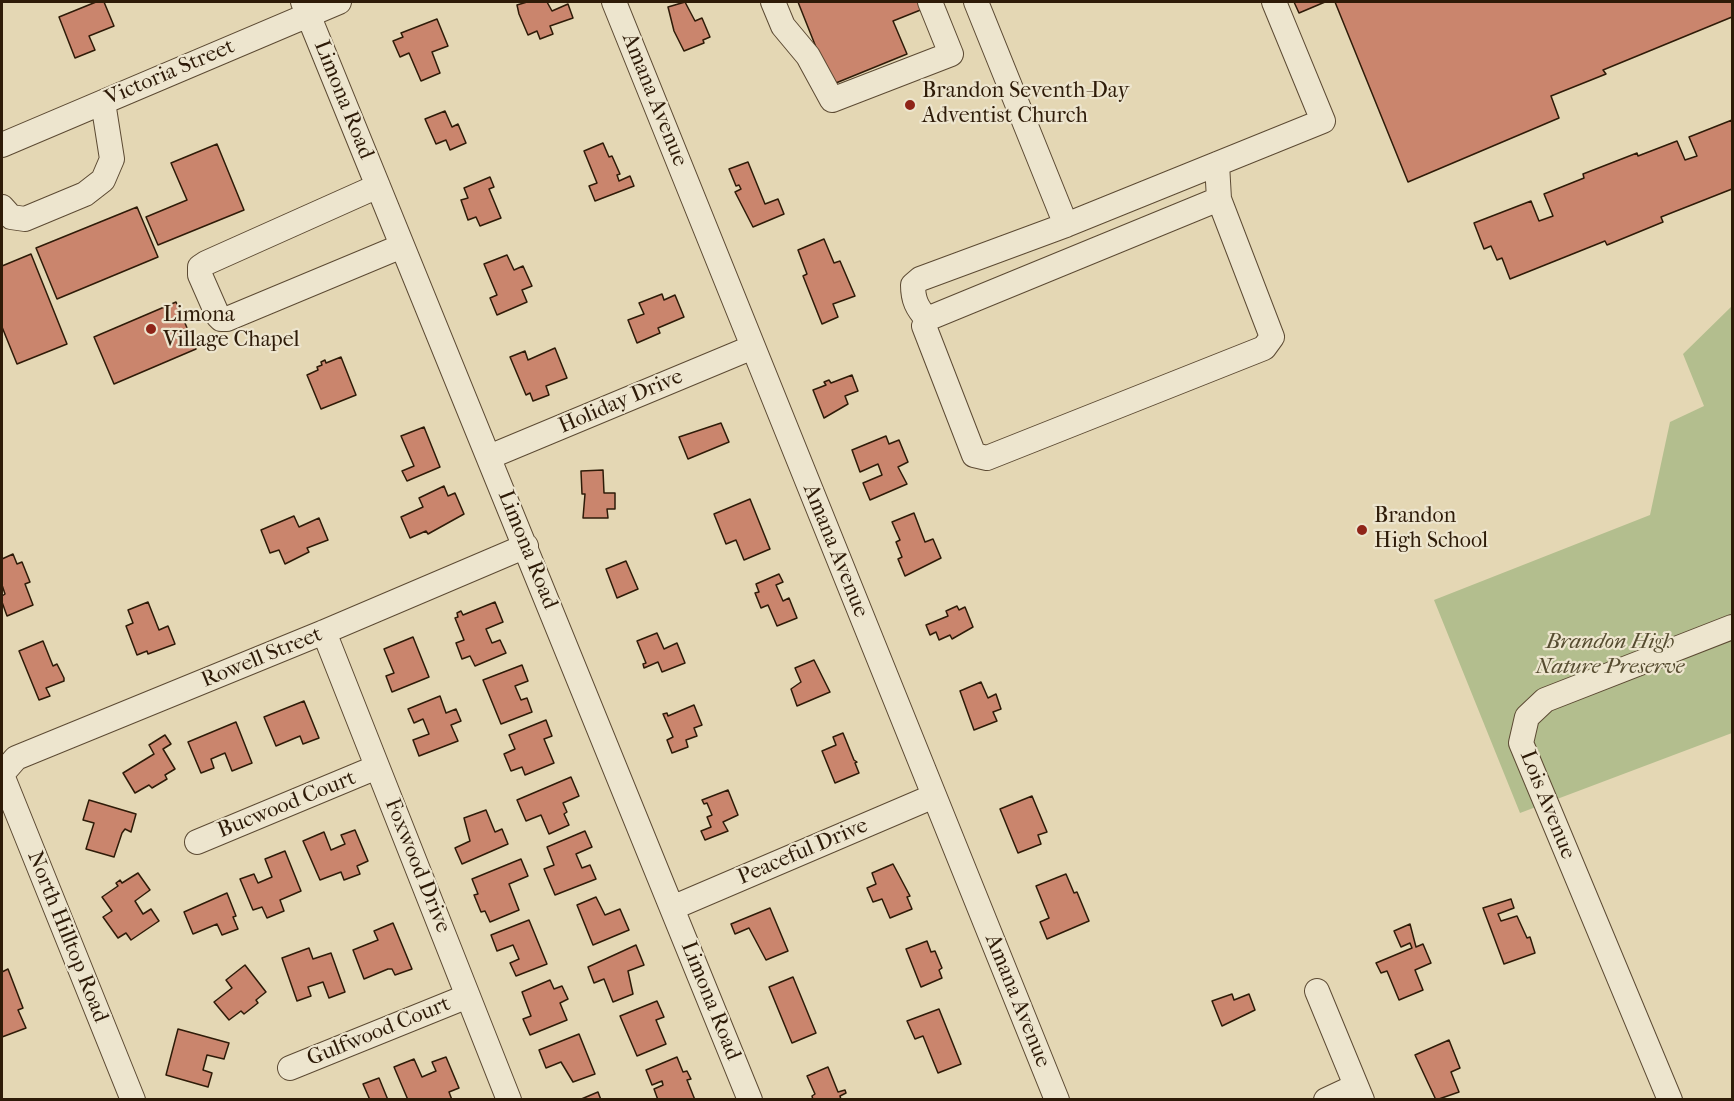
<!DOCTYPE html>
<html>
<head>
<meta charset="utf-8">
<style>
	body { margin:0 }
	#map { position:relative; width:1734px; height:1101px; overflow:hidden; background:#e4d7b4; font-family:"IM FELL French Canon",serif }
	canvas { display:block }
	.frame { position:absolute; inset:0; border:3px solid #2e1b08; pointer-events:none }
</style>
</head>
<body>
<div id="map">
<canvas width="1734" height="1101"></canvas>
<div class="frame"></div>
</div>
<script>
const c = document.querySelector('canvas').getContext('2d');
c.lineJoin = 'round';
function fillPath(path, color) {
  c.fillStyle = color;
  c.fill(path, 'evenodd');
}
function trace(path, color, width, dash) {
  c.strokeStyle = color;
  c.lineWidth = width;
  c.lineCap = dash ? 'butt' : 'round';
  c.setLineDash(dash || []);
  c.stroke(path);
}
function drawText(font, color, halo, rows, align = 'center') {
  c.font = font + ' "IM FELL French Canon",serif';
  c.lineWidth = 4.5;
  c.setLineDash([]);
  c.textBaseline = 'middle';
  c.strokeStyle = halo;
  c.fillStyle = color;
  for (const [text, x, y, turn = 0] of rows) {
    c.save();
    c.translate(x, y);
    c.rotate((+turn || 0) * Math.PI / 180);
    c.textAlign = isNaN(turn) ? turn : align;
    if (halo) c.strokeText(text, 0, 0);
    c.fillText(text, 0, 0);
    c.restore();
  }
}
fillPath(new Path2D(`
	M1732 306V733L1520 813 1434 600 1650 515 1670 422 1704 406 1683 354Z`), '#b3be8e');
const building = new Path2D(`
	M96 2H104L114 26 89 36 95 50 75 58 59 17Z
	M527 2H547L552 11 568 4 573 18 550 26 553 34 540 39 537 31 528 35 519 14 517 5Z
	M685 2 695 21 702 18 710 37 703 40 704 43 684 51 674 31 668 7Z
	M798 2H926L928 7 893 21 907 54 831 85Z
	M1294 2H1325L1299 13Z
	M1335 2H1732V17L1603 70 1606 74 1551 96 1559 118 1408 182Z
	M437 19 448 46 432 52 440 73 421 81 409 53 400 57 393 41 403 37 401 33Z
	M445 111 452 127 458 124 466 143 450 150 446 140 436 144 425 119Z
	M1732 120V189L1661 217 1663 222 1607 245 1605 241 1510 279 1502 258 1497 260 1491 246 1484 249 1474 223 1531 201 1539 221 1553 216 1544 194 1584 178 1583 174 1637 153 1638 156 1677 141 1685 160 1697 156 1689 137Z
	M603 143 609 157 612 156 620 174 617 175 619 181 630 176 634 186 595 201 589 186 597 183 584 151Z
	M217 144 244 210 158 245 146 217 187 200 171 163Z
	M748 162 765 204 778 199 784 214 753 227 735 192 741 189 739 185 736 186 729 169Z
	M490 177 494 187 489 189 501 218 480 226 476 217 468 220 461 200 468 198 464 188Z
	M137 207 158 257 57 299 36 248Z
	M824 239 834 263 840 261 855 296 833 304 838 317 822 324 803 276 807 274 798 250Z
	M31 254 67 344 17 364 2 327V266Z
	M507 255 514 270 523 266 532 286 522 290 527 302 497 315 490 298 497 295 484 264Z
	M662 294 664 300 675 295 684 317 658 328 660 333 637 343 628 320 644 314 639 303Z
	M176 302 196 349 114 384 94 337Z
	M555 348 567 378 546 386 549 395 533 401 530 393 526 395 510 357 525 351 528 360Z
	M341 357 356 395 321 409 307 375 318 370 317 367 322 365 321 362 325 360 326 363Z
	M852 375 858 391 845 396 848 404 824 418 813 390 826 385 824 382 829 380 831 383Z
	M721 423 729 442 688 459 679 437Z
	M424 427 440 467 407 481 402 471 414 466 401 436Z
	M886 436 889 444 899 440 908 462 898 467 907 484 870 500 863 483 882 475 878 464 860 472 852 450Z
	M603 470 604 493H615V509H607L608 518H583L585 494H582L581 471Z
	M444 486 448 496 455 493 464 514 428 534 426 531 410 538 401 517 423 507 419 498Z
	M750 499 770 549 744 560 736 540 726 544 714 514Z
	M914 513 925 542 933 539 941 558 905 576 898 559 902 557 896 542 900 540 892 522Z
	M294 516 299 527 319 518 328 540 307 548 309 552 285 564 279 550 270 553 261 530Z
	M13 554 17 564 22 562 30 582 25 584 33 605 7 616 2 602V596L5 594 2 585V559Z
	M626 561 638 589 617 598 606 569Z
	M779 574 783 582 776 585 783 601 789 598 797 618 777 626 768 605 761 608 755 593 759 592 756 584Z
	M148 602 159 630 168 626 175 644 148 654 147 651 137 655 126 626 133 623 128 610Z
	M495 602 503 622 486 629 492 643 500 640 506 653 475 666 470 656 462 659 456 643 464 640 455 618 458 617 457 613 461 611 463 615Z
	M957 606 959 610 965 607 973 627 952 639 950 635 939 640 936 632 930 635 926 625 948 616 946 611Z
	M657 633 664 649 677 643 685 663 662 672 658 662 644 668 643 664 646 663 637 641Z
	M413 637 429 677 392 692 386 676 394 673 384 649Z
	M43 641 53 666 57 664 64 678V681L46 688 50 696 39 700 19 651Z
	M814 660 830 692 797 706 791 689 801 682 795 668Z
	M522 665 528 681 515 686 521 700 527 698 532 712 501 724 483 680Z
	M981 682 988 698 996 694 1001 709 993 712 997 721 974 730 960 691Z
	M440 696 446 713 456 709 461 721 451 725 458 741 419 756 413 740 429 734 423 719 414 723 408 709Z
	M304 701 319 738 303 744 300 736 276 746 264 717Z
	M694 705 702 725 694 728 697 736 686 740 688 747 672 753 667 740 673 737 663 714 667 713 668 716Z
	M546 720 552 736 544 739 554 763 525 775 522 767 511 771 504 754 515 749 509 735Z
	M236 722 252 763 232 771 225 753 211 759 214 768 201 773 188 742Z
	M843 733 854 760 857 762 855 763 859 773 835 783 822 751 836 745 833 737Z
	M165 735 171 744 163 749 175 769 165 775 167 779 152 788 149 785 135 793 123 773 154 754 149 745Z
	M571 777 579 796 563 803 567 812 564 814 569 825 549 834 541 815 526 821 517 800Z
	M728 790 738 815 723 822 728 831 705 840 701 831 711 827 707 817 712 815 707 803 704 804 702 800Z
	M1032 796 1047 832 1038 835 1041 844 1018 853 1000 809Z
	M89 800 136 814 131 832 125 829 122 833 114 857 86 849 94 823 83 820Z
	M486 810 495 832 502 829 508 844 462 864 455 848 470 841 464 818Z
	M355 830 368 861 357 866 360 874 344 880 341 872 320 880 303 841 324 832 331 850 345 844 341 835Z
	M585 831 592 847 576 854 582 868 590 865 596 879 555 895 544 869 554 865 547 847Z
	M285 851 301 891 280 900 284 911 267 918 262 907 253 910 240 879 254 874 258 883 272 877 265 859Z
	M521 859 528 876 509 884 519 910 490 922 485 911 481 912 474 895 478 894 472 879Z
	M893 864 910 896 907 897 912 909 890 918 882 899 873 902 867 888 876 884 872 873Z
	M138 873 150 890 135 901 143 914 151 909 159 921 131 940 126 933 118 938 103 917 112 911 102 897 118 886 116 883 120 880 122 883Z
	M1066 874 1074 893 1077 892 1089 921 1047 939 1040 922 1049 918 1036 886Z
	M227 893 236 916 233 917 238 929 222 935 217 924 193 934 184 912Z
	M596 897 605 915 620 909 629 930 593 945 577 905Z
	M1511 899 1514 908 1498 914 1501 921 1517 916 1527 938 1530 937 1535 953 1504 964 1483 908Z
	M770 908 788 951 766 960 749 928 735 934 731 924Z
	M529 920 547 964 516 976 510 963 519 959 513 945 497 951 491 935Z
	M393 923 412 969 395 975 392 969H388L364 979 353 950 378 940 374 931Z
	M1410 924 1416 947 1423 944 1431 963 1415 970 1423 990 1399 1000 1387 971 1381 973 1376 963 1412 948 1410 943 1401 947 1394 931Z
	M927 941 931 952 935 951 942 968 939 970 942 978 921 987 906 949Z
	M636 945 644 965 628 971 633 994 613 1002 604 979 594 983 588 967Z
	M309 948 313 959 331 953 345 992 329 998 323 982 308 987 311 996 297 1001 282 958Z
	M245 965 266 992 256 1000 258 1003 244 1014 241 1011 229 1020 214 1002 232 988 226 980Z
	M8 969 23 1008 18 1010 26 1028 2 1037V972Z
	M793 977 816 1033 792 1043 769 987Z
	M550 980 554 989 562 986 568 999 560 1003 567 1020 530 1035 523 1019 531 1016 522 992Z
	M1232 994 1234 1000 1249 994 1255 1010 1222 1026 1212 1001Z
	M657 1001 664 1017 656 1020 666 1044 637 1056 620 1016Z
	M939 1009 961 1064 938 1073 923 1036 915 1039 907 1021Z
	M178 1029 229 1043 224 1059 207 1055 203 1070 212 1073 208 1087 166 1075Z
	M579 1034 595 1074 573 1082 561 1062 546 1068 539 1050Z
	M1449 1040 1460 1068 1451 1072 1459 1092 1436 1100 1415 1055Z
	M446 1057 459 1088 449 1092 452 1100H408L394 1067 414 1059 422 1077 436 1071 432 1062Z
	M677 1057 683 1072 687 1071 691 1079 687 1080 695 1100H658L654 1089 663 1085 662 1081 652 1085 646 1070Z
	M828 1067 838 1092 845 1090 846 1093 840 1096 841 1100H813L812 1096 815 1094 807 1076Z
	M379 1078 388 1100H370L363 1084Z
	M598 1092 601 1100H579Z`);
fillPath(building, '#ca856d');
trace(building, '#2e1b08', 1.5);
const minor = new Path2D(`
	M303 2 750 1100
	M614 2 1057 1100
	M773 2 783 26 808 56 832 100 951 54 930 2
	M976 2 1066 225 1323 121 1274 2
	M2 145 339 2
	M1217 164 1219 199 1272 337 1264 348 987 458 974 455 924 326 927 319 1219 199
	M378 186 206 263 200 267V275L218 316 221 319H227L402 246
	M2 207 11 217 25 219 85 194 103 180 112 159 103 102
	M927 319C917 308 913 300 913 285L920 279 1066 225
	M489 457 753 347
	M324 632 509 1100
	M2 774 16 758 324 632 526 546
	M2 775 133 1100
	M197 842 377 767
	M672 908 934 796
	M1317 991 1362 1100
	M290 1068 468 996
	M1326 1100 1356 1086
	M1670 1100 1521 743 1527 717 1545 700 1732 627`);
trace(minor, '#5c4a33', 26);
trace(minor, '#ede5ce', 24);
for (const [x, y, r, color] of [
	[910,105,6,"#8f2418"],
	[151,329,6,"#8f2418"],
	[1362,530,6,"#8f2418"]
]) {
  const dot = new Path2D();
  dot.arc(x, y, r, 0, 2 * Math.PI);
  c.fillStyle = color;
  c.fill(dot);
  trace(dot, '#ede5ce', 2);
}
drawText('22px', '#2e1b08', '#ede5ce', [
	["Victoria Street",170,73,-23],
	["Limona Road",343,100,68],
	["Amana Avenue",654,100,68],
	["Holiday Drive",621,402,-23],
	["Limona Road",527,550,68],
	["Amana Avenue",835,551,68],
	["Rowell Street",262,658,-22],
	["Bucwood Court",287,805,-22],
	["Lois Avenue",1547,805,68],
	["Peaceful Drive",803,852,-23],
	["Foxwood Drive",417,866,68],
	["North Hilltop Road",67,937,68],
	["Limona Road",710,1001,68],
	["Amana Avenue",1017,1001,68],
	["Gulfwood Court",379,1032,-22]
]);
drawText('22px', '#2e1b08', '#ede5ce', [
	["Brandon Seventh-Day",922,92],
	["Adventist Church",922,117],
	["Limona",163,316],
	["Village Chapel",163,341],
	["Brandon",1374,517],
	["High School",1374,542]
], 'left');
drawText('italic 22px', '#564c30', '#ede5ce', [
	["Brandon High",1610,643],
	["Nature Preserve",1610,668]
]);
</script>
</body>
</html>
